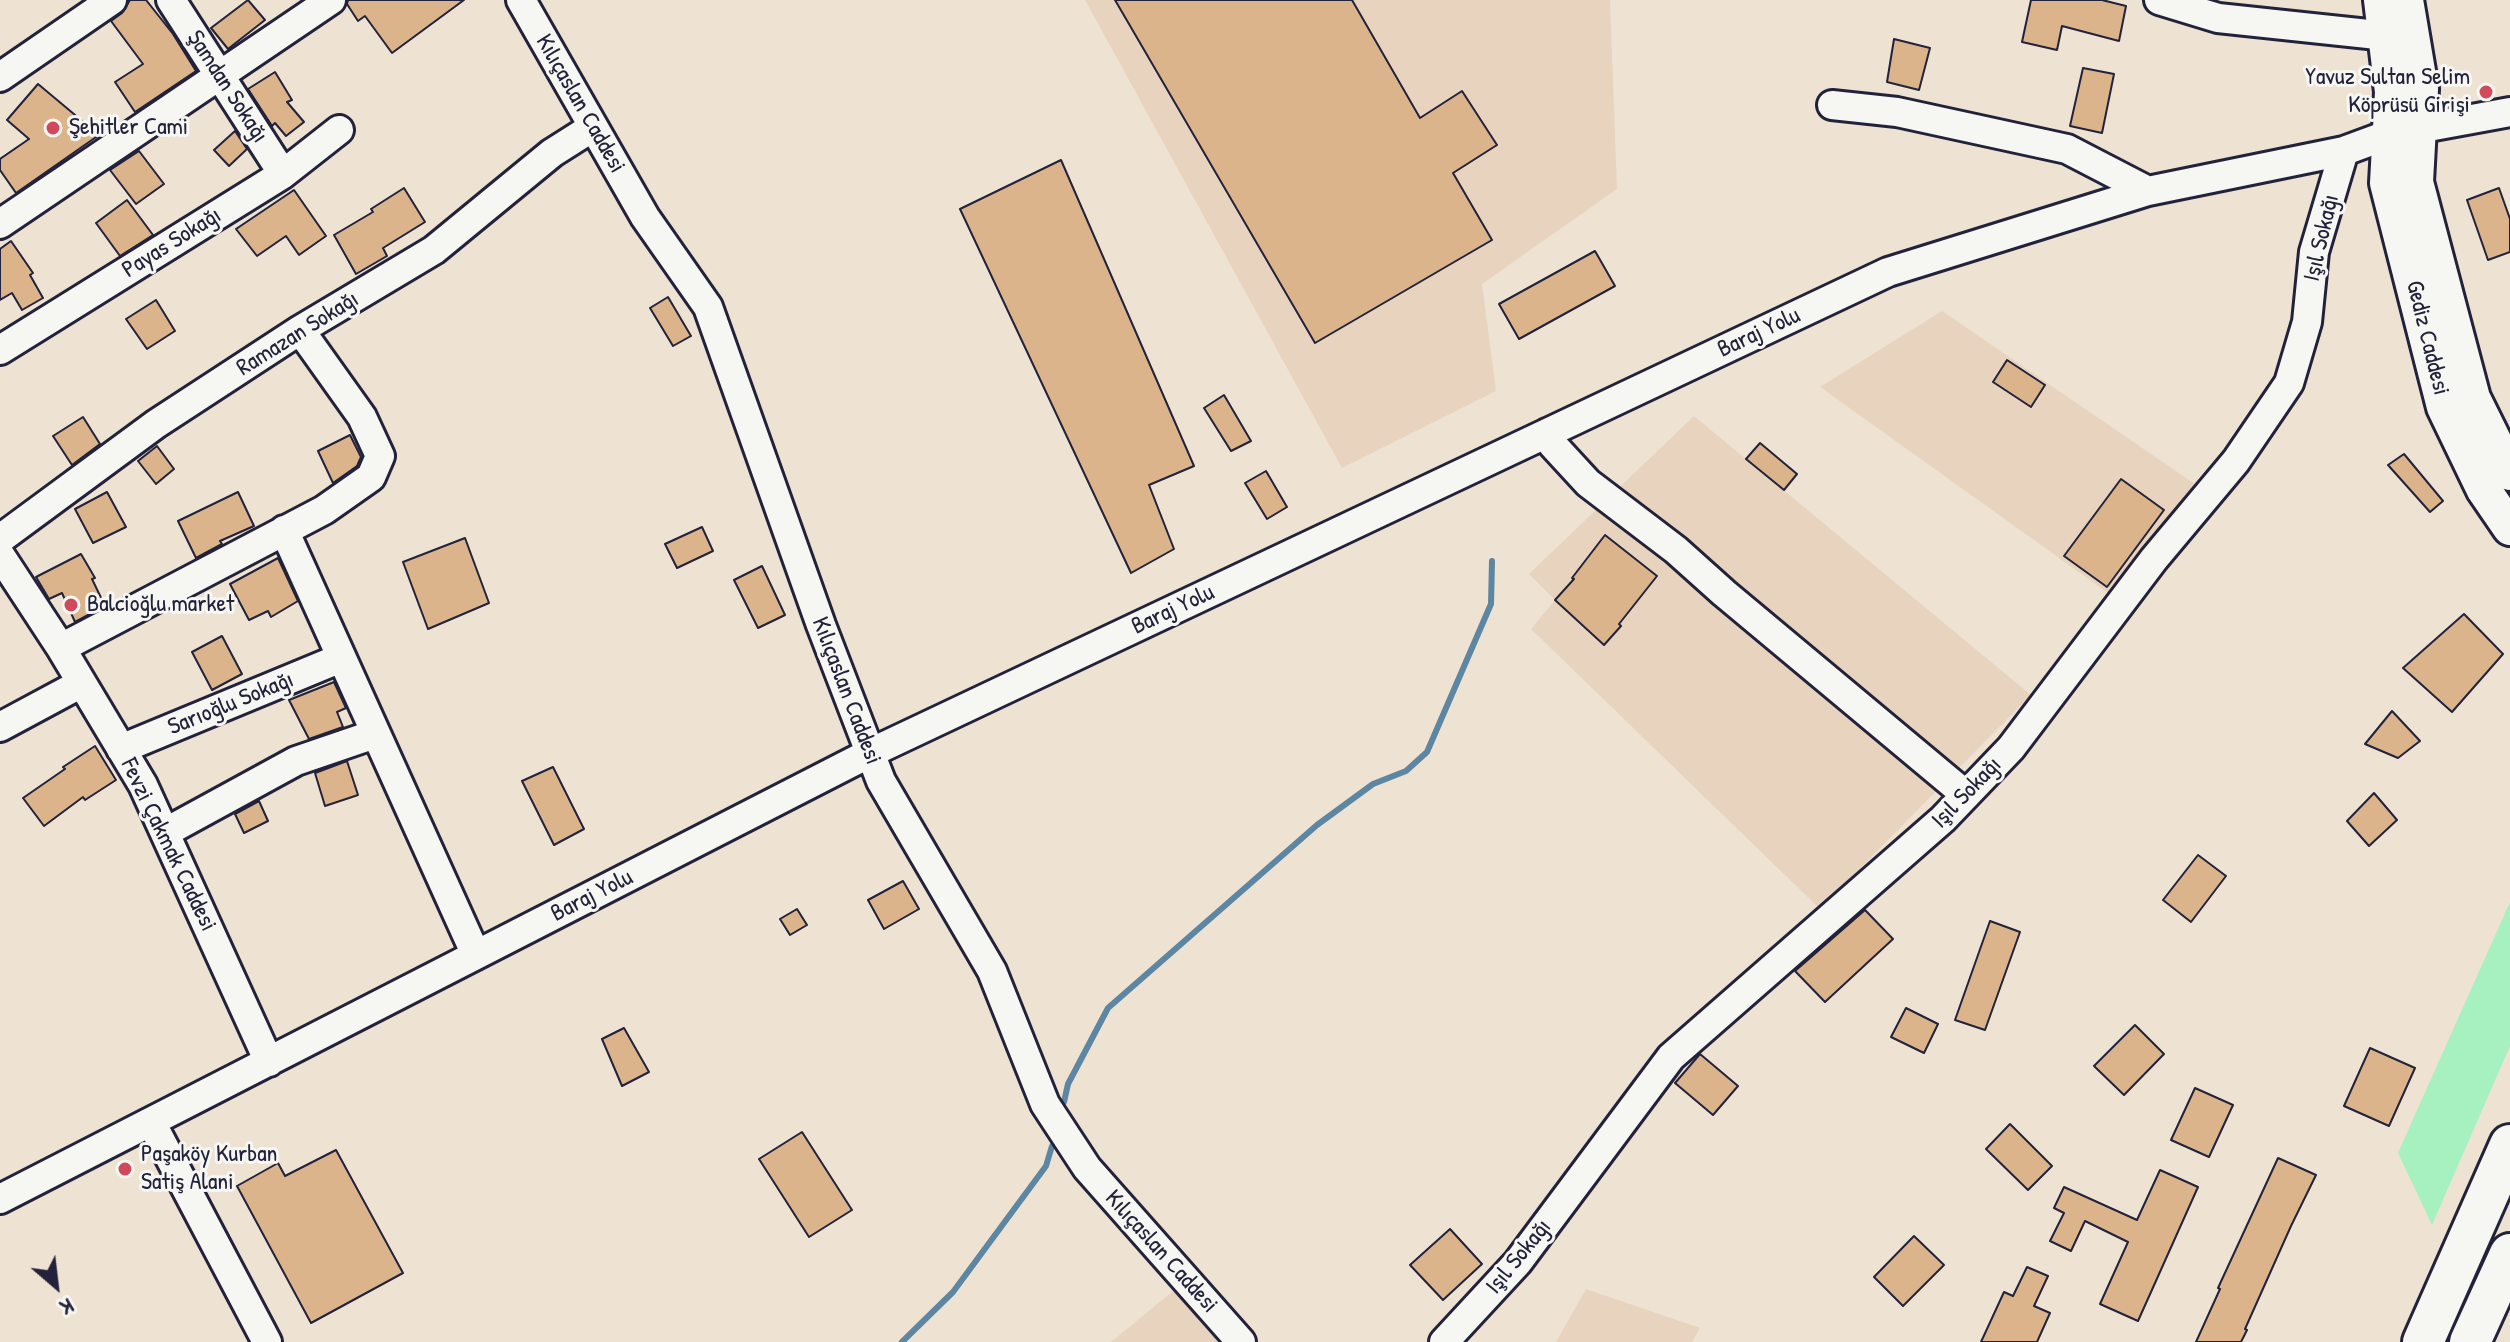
<!DOCTYPE html>
<html>
<head>
<meta charset="utf-8">
<style>
	body { margin:0 }
	#map { position:relative; width:2510px; height:1342px; overflow:hidden; background:#eee2d3; font-family:"Patrick Hand",sans-serif }
	canvas { display:block }
	.north { position:absolute; left:16px; top:1246px; width:80px; height:80px; -webkit-text-stroke:6px #f6f6f2; paint-order:stroke; rotate:152deg; font-size:22px; font-weight:700; line-height:32px; text-align:center; color:#22223b }
	.north::after { content:''; display:block; margin:auto; width:28px; height:36px; background:#22223b; clip-path:polygon(50% 0,100% 100%,50% 72%,0 100%) }
</style>
</head>
<body>
<div id="map">
<canvas width="2510" height="1342"></canvas>
<div class="north">K</div>
</div>
<script>
const c = document.querySelector('canvas').getContext('2d');
c.lineJoin = 'round';
function fillPath(path, color) {
  c.fillStyle = color;
  c.fill(path, 'evenodd');
}
function trace(path, color, width, dash) {
  c.strokeStyle = color;
  c.lineWidth = width;
  c.lineCap = dash ? 'butt' : 'round';
  c.setLineDash(dash || []);
  c.stroke(path);
}
function drawText(font, color, halo, rows, align = 'center') {
  c.font = font + ' "Patrick Hand",sans-serif';
  c.lineWidth = 6;
  c.setLineDash([]);
  c.textBaseline = 'middle';
  c.strokeStyle = halo;
  c.fillStyle = color;
  for (const [text, x, y, turn = 0] of rows) {
    c.save();
    c.translate(x, y);
    c.rotate((+turn || 0) * Math.PI / 180);
    c.textAlign = isNaN(turn) ? turn : align;
    if (halo) c.strokeText(text, 0, 0);
    c.fillText(text, 0, 0);
    c.restore();
  }
}
fillPath(new Path2D(`
	M1085 0H1610L1617 189 1482 284 1496 391 1342 468Z
	M1942 311 2195 484 2108 593 1820 387Z
	M1694 416 2031 695 1820 909 1531 629 1555 600 1529 574Z
	M1586 1289 1700 1328 1692 1342H1556Z
	M1173 1291 1224 1342H1111Z`), '#e8d4be');
fillPath(new Path2D(`
	M2510 902V1046L2432 1225 2398 1153Z`), '#a7f0bf');
trace(new Path2D(`
	M1064 1102 1068 1084 1108 1008 1317 825 1373 784 1406 771 1427 752 1491 604 1492 561
	M902 1342 953 1292 1046 1166 1052 1146`), '#5d86a2', 6);
const building = new Path2D(`
	M130 0H146L173 34 196 71 135 112 115 82 143 64 111 21 122 13Z
	M248 0 265 20 228 49 211 28Z
	M348 0H464L392 53 365 16 358 21 347 4Z
	M1115 0H1352L1420 118 1462 91 1497 145 1453 173 1492 240 1315 343Z
	M2031 0H2102L2126 6 2119 41 2062 26 2057 50 2022 42Z
	M1894 39 1930 48 1919 90 1887 82Z
	M2083 68 2114 74 2102 133 2070 126Z
	M275 72 292 100 287 102 304 122 286 136 275 123 272 126 248 89Z
	M38 84 99 135 16 193 0 170V159L29 139 7 120Z
	M235 131 247 149 229 166 214 150Z
	M139 151 164 184 136 204 110 170Z
	M1061 160 1194 466 1149 485 1174 549 1131 573 960 209Z
	M404 188 425 222 383 248 387 256 356 274 334 235 373 212 371 209Z
	M2499 188 2510 219V252L2488 260 2467 200Z
	M294 190 326 236 299 255 286 236 257 256 236 229Z
	M127 200 153 235 120 256 96 223Z
	M11 241 33 273 30 275 43 298 22 310 12 293 0 300V249Z
	M1595 251 1615 286 1519 339 1499 304Z
	M668 297 691 336 673 346 650 308Z
	M156 300 175 331 147 349 126 319Z
	M2007 360 2045 385 2031 407 1993 382Z
	M1224 395 1251 441 1231 451 1204 408Z
	M83 417 100 444 72 465 53 436Z
	M350 435 361 457 357 466 333 483 318 451Z
	M1760 443 1797 474 1784 490 1746 459Z
	M157 446 174 469 156 484 138 461Z
	M2404 454 2443 501 2430 512 2388 465Z
	M1266 471 1287 507 1267 519 1245 483Z
	M2121 479 2164 510 2107 587 2064 556Z
	M107 492 126 527 93 543 75 509Z
	M238 492 254 526 220 541 222 544 196 558 178 521Z
	M702 527 713 551 677 568 665 544Z
	M1605 535 1657 576 1619 624 1621 626 1604 645 1555 600 1574 579 1572 578Z
	M465 538 489 603 428 629 403 562Z
	M81 554 95 578 92 579 105 606 75 622 62 593 49 599 36 577Z
	M278 558 298 601 271 617 268 611 249 620 230 584Z
	M762 566 785 615 758 628 734 580Z
	M2464 614 2503 654 2452 712 2403 668Z
	M222 636 242 674 212 690 192 652Z
	M334 682 346 708 337 712 343 727 309 739 289 700Z
	M2392 711 2420 741 2398 758 2365 744Z
	M95 746 116 780 85 800 83 797 44 826 23 798 65 769 63 767Z
	M347 761 358 795 325 806 315 773Z
	M553 767 584 829 554 845 522 781Z
	M2374 793 2397 820 2369 846 2347 821Z
	M259 801 268 821 244 833 235 814Z
	M2198 855 2226 876 2191 922 2163 900Z
	M903 881 919 909 884 929 868 900Z
	M797 909 807 925 790 935 780 919Z
	M1865 910 1893 939 1825 1002 1795 971Z
	M1990 921 2020 932 1985 1030 1955 1020Z
	M1906 1008 1938 1024 1924 1053 1891 1037Z
	M2135 1025 2164 1054 2124 1095 2094 1066Z
	M624 1028 649 1072 622 1086 602 1039Z
	M2370 1048 2415 1068 2389 1126 2344 1106Z
	M1700 1054 1738 1086 1713 1115 1675 1083Z
	M2195 1088 2233 1105 2209 1157 2171 1140Z
	M2010 1124 2052 1166 2028 1190 1986 1149Z
	M802 1132 852 1210 809 1237 759 1159Z
	M336 1150 403 1273 311 1323 237 1186 278 1163 285 1176Z
	M2278 1158 2316 1175 2291 1226 2245 1329 2247 1330 2241 1342H2196L2220 1289 2218 1288Z
	M2160 1170 2198 1187 2138 1321 2100 1304 2128 1242 2085 1221 2071 1251 2050 1241 2064 1213 2054 1208 2064 1187 2137 1220Z
	M1450 1229 1482 1264 1443 1300 1410 1265Z
	M1914 1236 1944 1265 1903 1306 1874 1277Z
	M2027 1267 2048 1276 2034 1306 2050 1313 2037 1342H1981L2004 1292 2013 1296Z`);
fillPath(building, '#dbb48c');
trace(building, '#22223b', 2);
const minor = new Path2D(`
	M171 0 283 174
	M521 0 645 217 708 307 821 625 881 781 992 971 1045 1104 1087 1168 1241 1342
	M2159 0 2218 18 2387 36
	M0 77 112 0
	M1832 105 1897 112 2067 149 2148 191
	M0 224 331 0
	M0 350 283 174 339 130
	M1547 433 1553 445 1588 483 1676 550 1724 593 1966 795
	M284 530 476 955
	M0 539 156 424 300 330 434 250 552 153 593 127
	M0 555 61 648 143 785 269 1062
	M61 648 324 510 371 477 380 456 362 417 300 330
	M0 727 80 684
	M121 749 341 658
	M166 832 296 761 375 734
	M151 1122 267 1342
	M0 1199 870 753 1888 272 2148 191 2344 151 2390 134 2510 112
	M1444 1342 1518 1262 1671 1057 1943 819 2011 748 2154 559 2236 461 2289 383 2307 322 2314 252 2344 151`);
const major = new Path2D(`
	M2381 0 2392 92 2387 183 2444 407 2484 490 2510 528
	M2406 0 2421 89 2416 182 2473 398 2510 473`);
const highway = new Path2D(`
	M2423 1342 2510 1145
	M2470 1342 2510 1254`);
trace(minor, '#22223b', 34);
trace(major, '#22223b', 40);
trace(highway, '#22223b', 46);
trace(minor, '#f6f6f2', 28);
trace(major, '#f6f6f2', 34);
trace(highway, '#f6f6f2', 40);
for (const [x, y, r, color] of [
	[2486,92,8,"#d1495b"],
	[53,128,8,"#d1495b"],
	[71,605,8,"#d1495b"],
	[125,1169,8,"#d1495b"]
]) {
  const dot = new Path2D();
  dot.arc(x, y, r, 0, 2 * Math.PI);
  c.fillStyle = color;
  c.fill(dot);
  trace(dot, '#f6f6f2', 3);
}
drawText('24px', '#22223b', '#f6f6f2', [
	["Yavuz Sultan Selim",2470,78,"right"],
	["Köprüsü Girişi",2470,106,"right"],
	["Şehitler Cami",69,128],
	["Balcioğlu market",87,605],
	["Paşaköy Kurban",141,1155],
	["Satiş Alani",141,1183]
], 'left');
drawText('24px', '#22223b', '#f6f6f2', [
	["Şamdan Sokağı",227,87,57],
	["Kılıçaslan Caddesi",580,104,60],
	["Işıl Sokağı",2322,238,-77],
	["Payas Sokağı",172,243,-32],
	["Baraj Yolu",1759,333,-25],
	["Ramazan Sokağı",298,334,-32],
	["Gediz Caddesi",2427,338,76],
	["Baraj Yolu",1173,610,-25],
	["Kılıçaslan Caddesi",846,691,69],
	["Sarıoğlu Sokağı",231,704,-22],
	["Işıl Sokağı",1967,793,-46],
	["Fevzi Çakmak Caddesi",168,845,64],
	["Baraj Yolu",592,896,-27],
	["Kılıçaslan Caddesi",1161,1252,48],
	["Işıl Sokağı",1519,1257,-51]
]);
</script>
</body>
</html>
